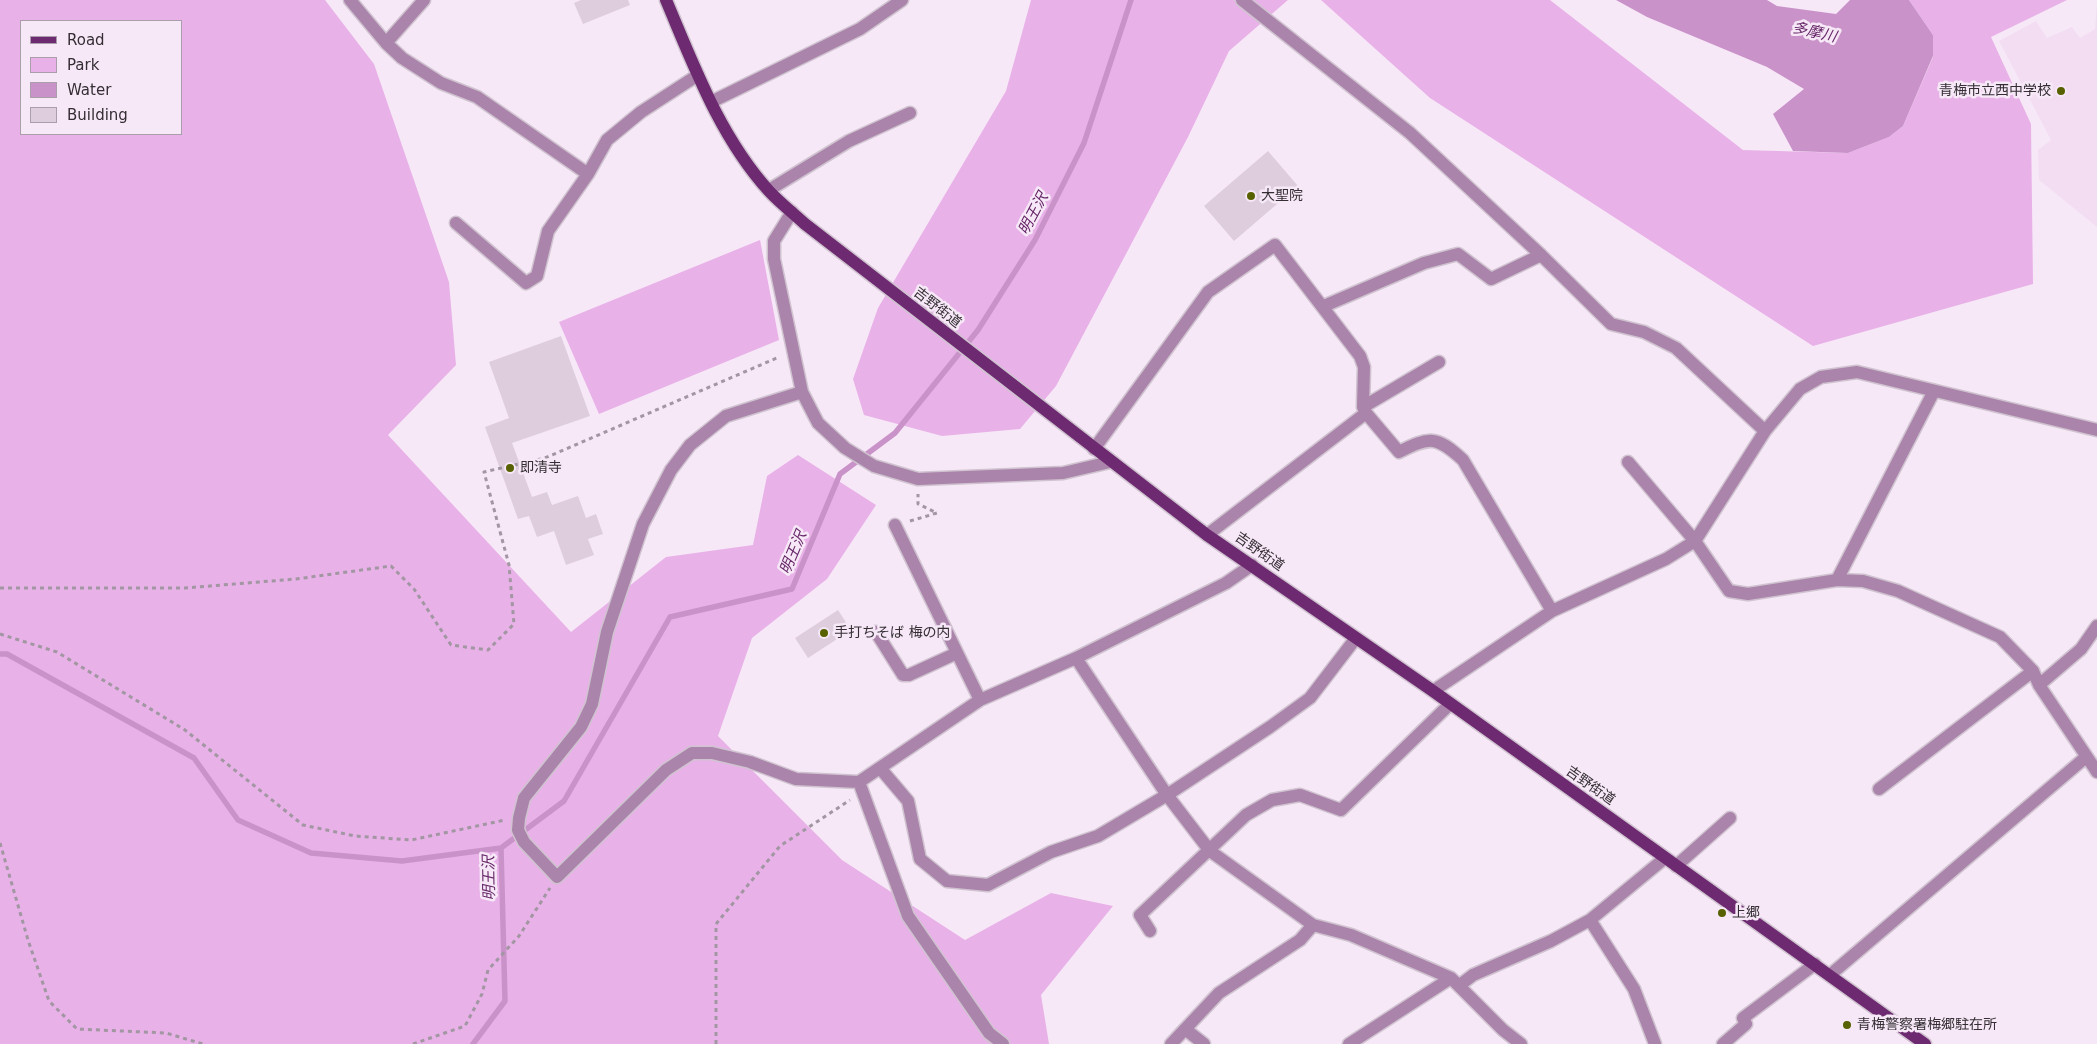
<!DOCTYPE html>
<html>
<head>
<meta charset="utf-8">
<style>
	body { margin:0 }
	#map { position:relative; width:2097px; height:1044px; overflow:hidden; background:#f7e8f7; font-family:"DejaVu Sans",sans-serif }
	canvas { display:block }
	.legend { position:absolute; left:20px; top:20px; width:162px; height:115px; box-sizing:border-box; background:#f7e8f7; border:1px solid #a99ea9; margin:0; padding:6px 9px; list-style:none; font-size:15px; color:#342e34 }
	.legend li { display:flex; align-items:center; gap:10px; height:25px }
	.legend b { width:25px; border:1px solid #a99ea9 }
</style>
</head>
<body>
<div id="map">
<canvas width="2097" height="1044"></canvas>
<ul class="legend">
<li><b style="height:6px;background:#6d2a70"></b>Road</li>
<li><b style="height:14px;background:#e8b2e8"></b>Park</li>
<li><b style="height:14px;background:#c993c9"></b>Water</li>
<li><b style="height:14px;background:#decedd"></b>Building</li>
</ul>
</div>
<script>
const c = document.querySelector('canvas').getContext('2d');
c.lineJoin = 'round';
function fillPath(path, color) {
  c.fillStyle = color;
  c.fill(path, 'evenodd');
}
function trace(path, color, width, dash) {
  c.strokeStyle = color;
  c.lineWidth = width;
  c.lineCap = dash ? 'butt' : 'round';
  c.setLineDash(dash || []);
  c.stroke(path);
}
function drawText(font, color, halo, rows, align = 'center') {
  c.font = font + ' "DejaVu Sans","Noto Sans JP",sans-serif';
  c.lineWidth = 5;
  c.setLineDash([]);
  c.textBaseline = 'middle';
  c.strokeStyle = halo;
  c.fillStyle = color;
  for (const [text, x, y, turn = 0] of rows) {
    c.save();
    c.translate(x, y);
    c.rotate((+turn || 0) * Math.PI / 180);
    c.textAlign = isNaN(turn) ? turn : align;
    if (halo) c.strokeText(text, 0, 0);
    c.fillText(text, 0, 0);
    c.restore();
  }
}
fillPath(new Path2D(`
	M2097 3V227L2039 180 2038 150 2051 140 1999 41 2036 21 2047 38 2072 27 2080 38 2095 29Z`), '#f3ddf2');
fillPath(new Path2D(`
	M0 0H325L374 64 449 282 456 365 388 435 571 632 666 557 753 545 767 476 798 455 876 505 827 579 752 638 718 736 842 860 965 940 1051 893 1113 906 1041 995 1049 1044H0ZM21 21H181V134H21Z
	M1031 0H1288L1229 51 1188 137 1056 386 1020 429 942 436 864 415 853 379 878 308 1006 91Z
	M1321 0H1550L1743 150 1848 153 1889 137 1903 126 1933 57V35L1909 0H2067L1991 37 2031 124 2033 284 1813 346 1430 98Z
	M760 240 779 340 599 414 559 322Z`), '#e8b2e8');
fillPath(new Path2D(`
	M1616 0H1767L1777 6 1836 14 1850 0H1909L1933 35V56L1903 126 1889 137 1848 153 1793 151 1773 114 1804 89 1767 67 1647 17Z`), '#c993c9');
trace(new Path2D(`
	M0 654H7L194 758 238 820 311 853 402 861 501 848
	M473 1044 505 1001 501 848 564 801 670 617 792 589 840 474 895 433 978 330 1035 240 1084 143 1131 0`), '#c993c9', 5.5);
fillPath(new Path2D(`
	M581 0H628L630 5 583 24 574 3Z
	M1268 151 1298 186 1234 241 1204 206Z
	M561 336 590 416 512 443 532 497 547 492 552 505 578 496 586 518 596 514 603 534 588 539 594 555 566 565 554 531 537 537 529 516 518 519 485 427 509 418 489 362Z
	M838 610 851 630 808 658 795 638Z`), '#decedd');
const minor = new Path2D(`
	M350 0 386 43 402 58 441 83 477 97 588 174 607 140 641 112 698 75
	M1242 0 1410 133 1541 255 1611 324 1644 332 1676 348 1765 431
	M386 43 424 0
	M711 102 860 29 902 0
	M769 190 849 141 910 113
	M792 212 774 241V259L802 392 818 423 845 448 874 466 918 479 1063 473 1110 462
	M456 223 526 283 537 276 548 231 588 174
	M1324 306 1424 263 1458 254 1491 279 1541 255
	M802 392 726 416 690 445 671 470 643 524 607 632 592 704 581 727 524 798 519 818 518 830 524 842 557 877 666 770 692 753H712L750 762 796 779 859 782 980 700 1076 658 1226 583 1252 565
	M1363 407 1439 362
	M1094 449 1208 292 1275 245 1360 356 1364 367 1363 407 1366 413 1399 452C1430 436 1437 436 1463 460L1552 611
	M1628 462 1695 541 1729 591 1748 594 1837 580 1863 581 1898 591 2000 637 2033 671 2039 685 2097 772
	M895 525 980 700
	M1207 535 1366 413
	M1837 580 1934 391
	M876 632 903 675H909L957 653
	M1076 658 1167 795 1210 851 1313 925 1351 935 1451 978 1503 1030 1521 1044
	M2039 685 2081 649 2097 626
	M1433 691 1552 611 1666 559 1695 541 1765 431 1800 389 1821 377 1857 372 2097 430
	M880 768 908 801 920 859 947 881 988 885 1051 852 1098 836 1167 795 1270 727 1310 698 1356 638
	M859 782 908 916 989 1033 1003 1044
	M1879 789 2033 671
	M1676 866 1730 818
	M1590 920 1634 989 1655 1044
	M1150 931 1140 915 1246 815 1272 800 1300 795 1341 810 1449 705
	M1830 975 2086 757
	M1460 985 1473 975 1551 941 1590 920 1665 858
	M1185 1029 1204 1044
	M1171 1044 1219 993 1300 940 1313 925
	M1349 1044 1451 978
	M1723 1044 1746 1024 1743 1018 1815 964`);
const major = new Path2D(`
	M666 0C694 66 720 137 769 191 780 203 793 213 805 224L1207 535 1433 691 1925 1044`);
trace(minor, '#d0c3d0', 15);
trace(major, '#d0c3d0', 15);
trace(new Path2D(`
	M910 521 937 513 918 504V494
	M0 588H185L296 579 391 566 414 589 451 645 488 650 514 624 509 565 484 472 545 458 779 357
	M0 634 57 652 185 730 303 825 355 836 411 840 505 820
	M0 843 28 940 49 1001 77 1029 166 1033 203 1044
	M413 1044 465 1026 482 994 488 970 519 936 550 888
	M716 1044V924L780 846 850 800`), '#a196a1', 3, [4, 4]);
trace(minor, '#aa84aa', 12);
trace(major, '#6d2a70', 12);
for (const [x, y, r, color] of [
	[2061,91,5,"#576100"],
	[1251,196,5,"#576100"],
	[510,468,5,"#576100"],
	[824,633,5,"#576100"],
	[1722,913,5,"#576100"],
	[1847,1025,5,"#576100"]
]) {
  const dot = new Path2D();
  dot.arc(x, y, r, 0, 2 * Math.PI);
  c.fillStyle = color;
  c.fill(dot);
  trace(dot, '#f7e8f7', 2);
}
drawText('14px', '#342e34', '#f7e8f7', [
	["青梅市立西中学校",2051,91,"right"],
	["大聖院",1261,196],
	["即清寺",520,468],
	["手打ちそば 梅の内",834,633],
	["上郷",1732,913],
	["青梅警察署梅郷駐在所",1857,1025]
], 'left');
drawText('14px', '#342e34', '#f7e8f7', [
	["吉野街道",937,308,38],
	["吉野街道",1259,552,35],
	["吉野街道",1590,786,35]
]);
drawText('italic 15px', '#662768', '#f7e8f7', [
	["多摩川",1814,33,13],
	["明王沢",1034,214,-62],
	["明王沢",794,553,-67],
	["明王沢",490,878,-91]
]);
</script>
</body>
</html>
